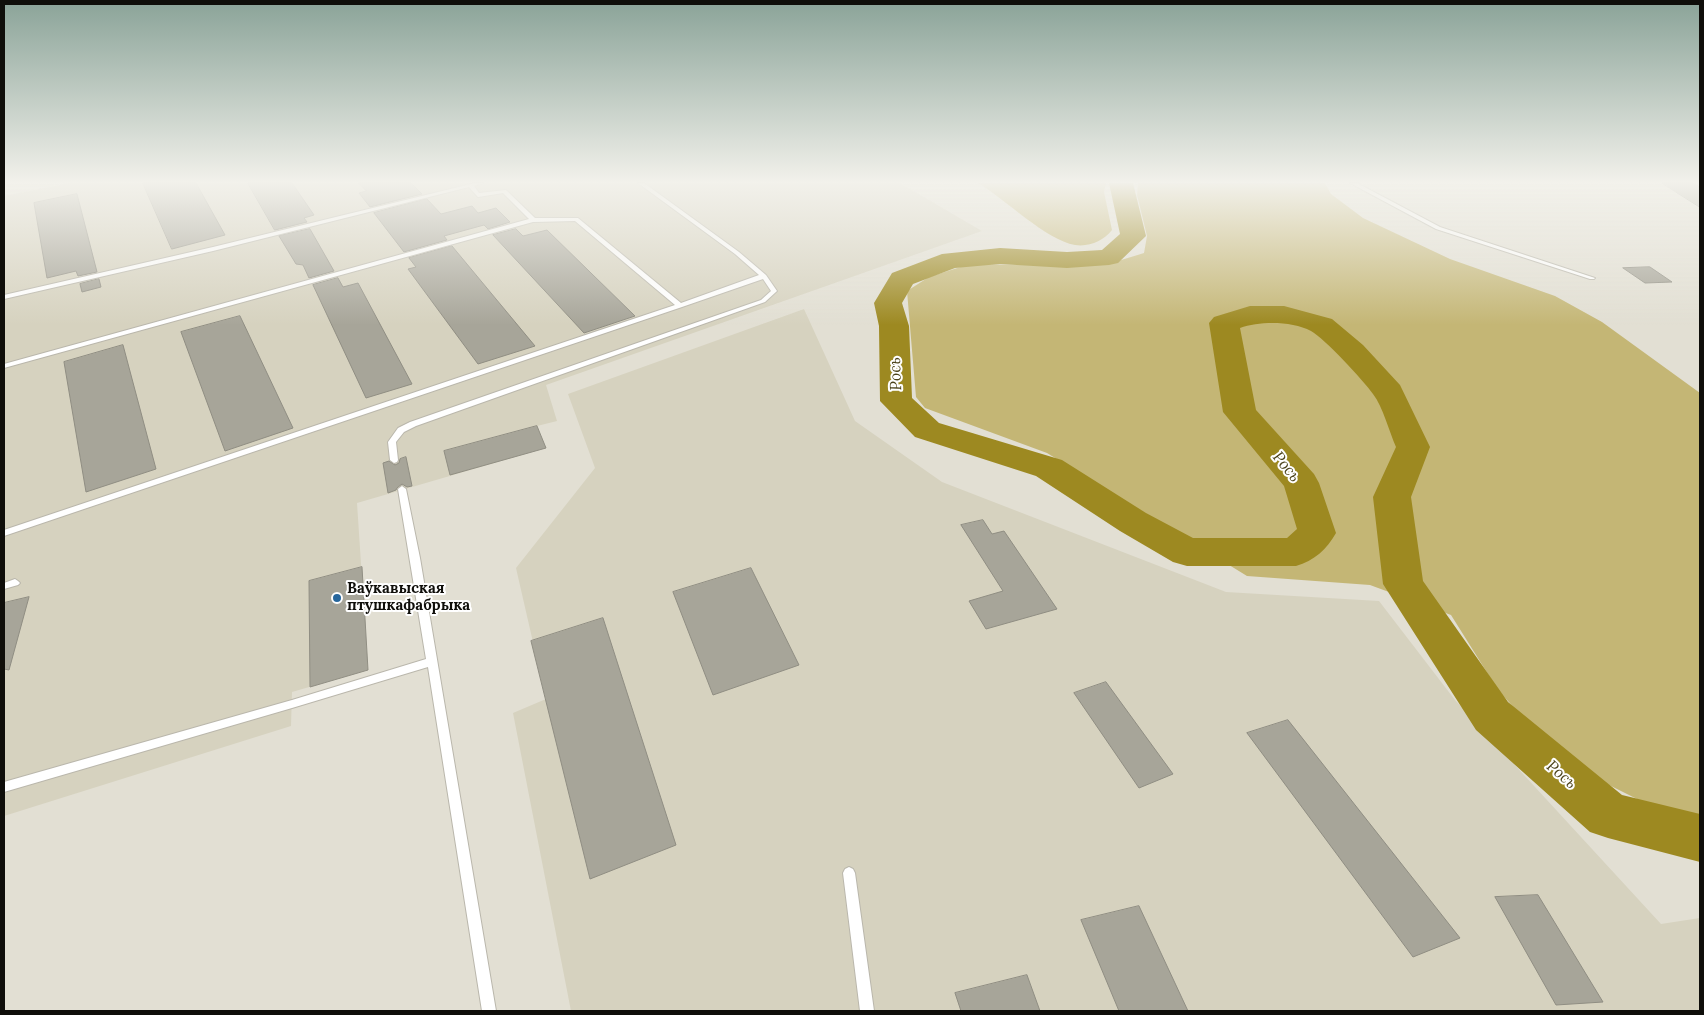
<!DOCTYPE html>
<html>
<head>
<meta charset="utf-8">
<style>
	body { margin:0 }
	#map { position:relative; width:1704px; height:1015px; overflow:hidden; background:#e2dfd3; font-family:Lora,serif }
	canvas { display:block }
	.frame { position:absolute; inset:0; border:5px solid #0f0e0a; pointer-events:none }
</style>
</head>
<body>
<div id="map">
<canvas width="1704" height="1015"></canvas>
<div class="frame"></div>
</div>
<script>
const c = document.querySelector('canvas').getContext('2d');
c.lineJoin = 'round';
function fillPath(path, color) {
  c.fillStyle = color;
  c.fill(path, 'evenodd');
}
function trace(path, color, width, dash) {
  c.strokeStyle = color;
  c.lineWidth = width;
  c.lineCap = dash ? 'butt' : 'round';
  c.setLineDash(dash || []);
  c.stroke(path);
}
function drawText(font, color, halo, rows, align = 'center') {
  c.font = font + ' Lora,serif';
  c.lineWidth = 4;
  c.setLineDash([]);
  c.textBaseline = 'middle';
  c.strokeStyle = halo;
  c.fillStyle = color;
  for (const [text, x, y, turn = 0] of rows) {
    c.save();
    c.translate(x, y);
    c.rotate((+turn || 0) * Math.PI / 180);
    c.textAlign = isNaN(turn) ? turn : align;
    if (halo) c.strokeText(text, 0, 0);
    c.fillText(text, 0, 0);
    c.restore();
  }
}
fillPath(new Path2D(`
	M69 183H900L982 231 546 385 557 421 537 426 546 448 357 503 368 670 292 692 291 726 4 816V196Z
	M804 309 855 421 942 482 1226 592 1379 601 1455 700 1661 924 1700 918V1011H571L513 713 546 699 516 568 595 468 568 394Z`), '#d6d2bf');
fillPath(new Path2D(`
	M978 183H1106L1104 192 1112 230C1103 241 1090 247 1075 245 1046 240 1005 199 978 183Z
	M1138 183H1325L1331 194 1363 218 1450 259 1555 296 1602 322 1700 393V815L1649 805 1599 780 1544 741 1498 690 1451 615 1370 585 1247 576 1047 453 925 408 916 397 907 291 929 277 970 264 1089 266 1118 261 1144 253 1147 236 1137 195Z`), '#c4b675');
fillPath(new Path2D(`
	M1109 183H1133L1146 236 1118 263 1109 265 1067 268 1000 264 955 268 913 284 902 303 909 326 912 398 939 423 1062 460 1146 513 1193 538H1287L1297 529 1284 486 1223 412 1209 323 1214 317 1250 306H1284L1332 319 1363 345 1400 385 1430 447 1411 497 1423 581 1508 702 1622 795 1700 814V862L1608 838 1590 832 1476 730 1383 584 1373 497 1396 447C1389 431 1383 407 1373 394 1364 381 1324 338 1311 331 1292 321 1260 321 1240 328L1256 410 1314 474 1319 483 1336 533C1327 549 1314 561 1296 566H1187L1173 562 1120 531 1036 476 915 437 880 401 879 326 874 303 892 273 942 254 1000 248 1067 252 1102 250 1120 234Z`), '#9d8921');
const building = new Path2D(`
	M143 183H196L225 235 172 249Z
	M248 183H292L314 215 304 218 307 222 275 230Z
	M359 183H411L422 194 370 207 359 193 366 191Z
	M1662 183H1693L1700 187V207Z
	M77 194 97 272 78 276 76 271 47 278 34 203Z
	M427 199 441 214 472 206 478 213 496 208 510 222 488 229 484 225 444 236 447 240 404 252 374 213Z
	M310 229 334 271 309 278 303 265 296 264 279 236Z
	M516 229 523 236 547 230 635 316 584 333 493 235Z
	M452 246 535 346 478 364 408 269 416 267 409 258Z
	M1650 267 1672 282 1645 283 1623 268Z
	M338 278 343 287 358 283 412 384 366 398 313 285Z
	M99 279 101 287 82 292 80 284Z
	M240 316 293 428 225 451 181 332Z
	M123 345 156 469 86 492 64 362Z
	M537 426 546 448 450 475 444 451Z
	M406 457 412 486 407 487 402 484 397 488 396 490 388 493 383 463 389 461 395 465 399 463 400 459Z
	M983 520 992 534 1004 531 1057 609 986 629 969 601 1003 591 961 525Z
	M362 567 368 670 310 687 309 581Z
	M751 568 799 665 713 695 673 592Z
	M29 597 9 670 4 669V603Z
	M603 618 676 845 590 879 531 641Z
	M1106 682 1173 774 1139 788 1074 693Z
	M1288 720 1460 938 1413 957 1247 733Z
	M1538 895 1603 1002 1556 1005 1495 897Z
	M1139 906 1188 1011H1119L1081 920Z
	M1027 975 1040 1011H961L955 993Z`);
fillPath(building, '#a7a599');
trace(building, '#908e83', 1);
const service = new Path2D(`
	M475 183H483L474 186 479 193 506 190 535 218H578L681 303 759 275 735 254 638 183H644L739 252 766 275 777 291 765 302 416 426 404 432 396 442 398 460 397 462 394 463 390 460 388 442 398 428 410 422 761 300 771 291 763 279 682 307 4 536V530L675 305 575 221 533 222 4 368V364L529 219 503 193 478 197 469 187 213 251 4 299V295L213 247Z
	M1350 183H1357L1440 227 1595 278 1594 279H1590L1436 229Z
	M402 486 406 489 420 558 496 1011H482L428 667 292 708 4 792V782L292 700 426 659 398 489Z
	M15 579 18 581 20 583 18 585 4 589V583Z
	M849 867 853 869 855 873 874 1011H860L843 873 845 869Z`);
trace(service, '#bab7ac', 2);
fillPath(service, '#fff');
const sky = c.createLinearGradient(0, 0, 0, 325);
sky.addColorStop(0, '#8aa398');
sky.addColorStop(0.56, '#f2f1eb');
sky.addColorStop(1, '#f2f1eb00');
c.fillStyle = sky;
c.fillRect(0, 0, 1704, 325);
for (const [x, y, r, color] of [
	[337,598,5,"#26669c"]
]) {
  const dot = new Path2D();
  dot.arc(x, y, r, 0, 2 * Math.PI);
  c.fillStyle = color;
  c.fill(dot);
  trace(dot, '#fff', 2);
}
drawText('bold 15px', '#0f0e0a', '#fff', [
	["Ваўкавыская",347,589],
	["птушкафабрыка",347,606]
], 'left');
drawText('italic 16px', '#4c431b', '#fff', [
	["Рось",896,374,-92],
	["Рось",1286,467,51],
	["Рось",1561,775,41]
]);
</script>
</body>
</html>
